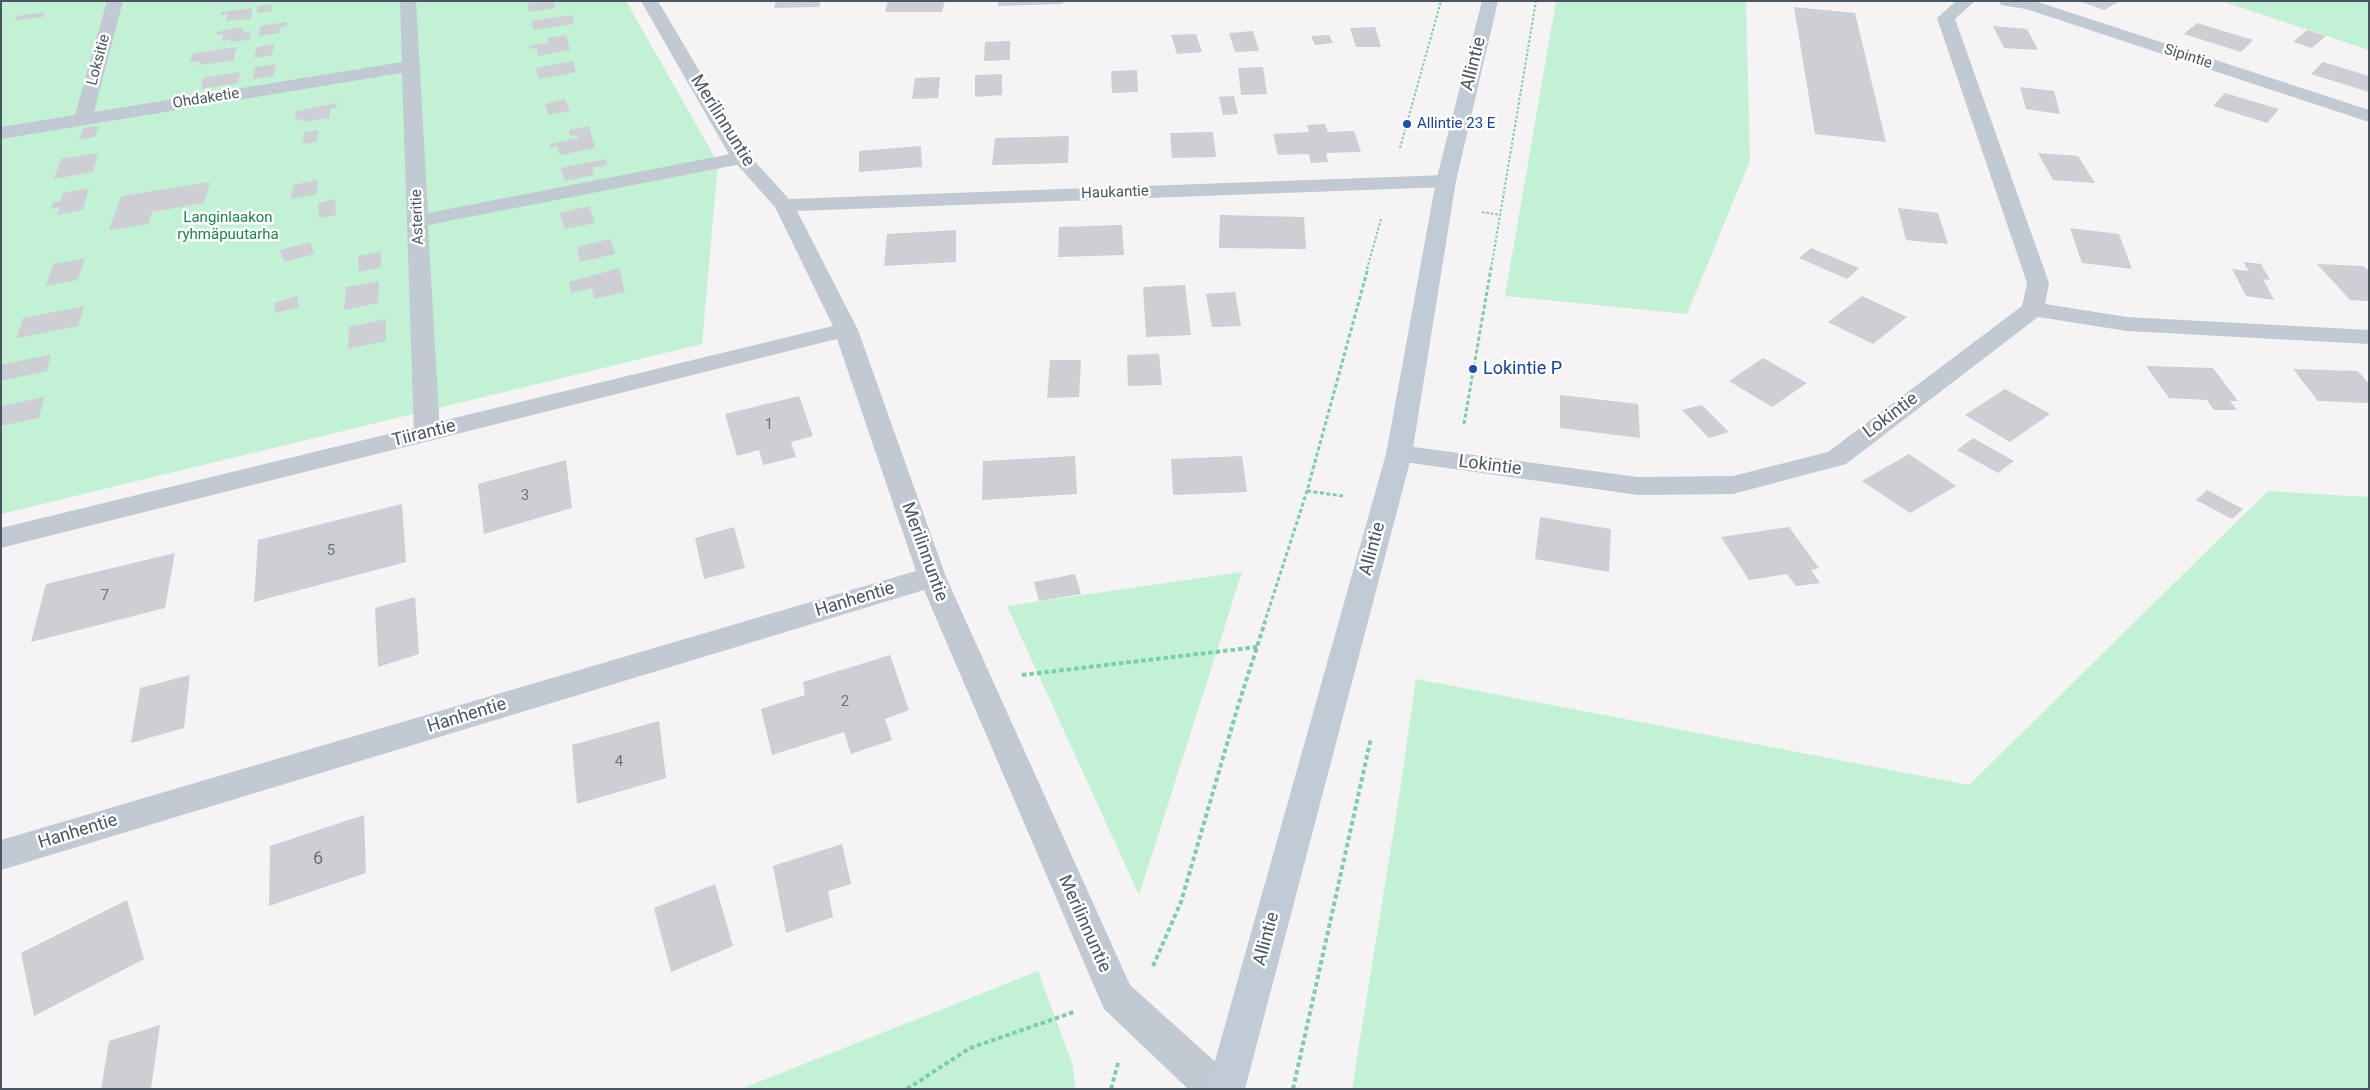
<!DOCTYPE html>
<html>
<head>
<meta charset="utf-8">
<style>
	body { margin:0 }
	#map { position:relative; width:2370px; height:1090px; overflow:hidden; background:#f5f3f3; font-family:Roboto,sans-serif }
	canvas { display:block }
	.frame { position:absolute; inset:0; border:2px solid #4a5661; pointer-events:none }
</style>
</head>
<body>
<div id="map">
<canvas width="2370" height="1090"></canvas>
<div class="frame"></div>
</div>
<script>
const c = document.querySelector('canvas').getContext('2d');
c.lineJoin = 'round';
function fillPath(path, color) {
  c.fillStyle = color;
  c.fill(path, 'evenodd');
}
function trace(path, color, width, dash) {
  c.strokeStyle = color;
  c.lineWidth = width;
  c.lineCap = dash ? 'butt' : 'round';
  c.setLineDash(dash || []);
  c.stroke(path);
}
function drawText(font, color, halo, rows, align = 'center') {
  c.font = font + ' Roboto,sans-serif';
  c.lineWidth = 5;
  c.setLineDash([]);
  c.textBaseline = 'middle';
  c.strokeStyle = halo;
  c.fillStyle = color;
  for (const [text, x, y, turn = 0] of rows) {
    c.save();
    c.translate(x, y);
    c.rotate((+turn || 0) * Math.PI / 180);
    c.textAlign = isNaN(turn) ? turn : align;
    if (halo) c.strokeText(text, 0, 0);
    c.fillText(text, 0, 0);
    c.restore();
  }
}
fillPath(new Path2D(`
	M1 1H626L718 163 702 344 1 514Z
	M1556 1H1746L1750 161 1687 314 1505 296Z
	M2221 1H2369V50Z
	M2268 491 2369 497V1089H1352L1400 791 1416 679 1969 785Z
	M1242 572 1139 895 1007 606Z
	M1038 971 1073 1066 1075 1089H741Z`), '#c3f1d5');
fillPath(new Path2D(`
	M541 1H554L555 8 528 12V3Z
	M776 1H821L819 7 774 8Z
	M888 1H945L942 12H885Z
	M998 1H1063V4L998 6Z
	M2079 1H2120L2104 10Z
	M272 4V11L257 13 258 6Z
	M1794 7 1855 13 1886 142 1815 134Z
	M252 8 251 19 226 21 227 14 221 15V12Z
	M45 12 43 17 15 21 17 16Z
	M572 15 574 24 533 30 532 21Z
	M286 22 287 26 280 27 279 33 259 36 260 26Z
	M2197 23 2253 40 2241 52 2184 34Z
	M1993 26 2027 29 2038 50 2004 48Z
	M243 27V33L251 31 249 40 230 42 231 39 222 41 223 34 216 35 217 32Z
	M1375 27 1381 47H1356L1350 28Z
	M2307 30 2326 36 2312 48 2293 42Z
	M1253 31 1259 51 1235 52 1229 33Z
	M1196 34 1202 52 1177 54 1171 35Z
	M566 35 570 50 538 56 536 48 530 49 529 46 548 43 547 38Z
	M1329 35 1333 43 1315 45 1311 36Z
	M1010 41V60L984 61 985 42Z
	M274 44 272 55 254 58 257 47Z
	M237 47 233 61 198 65 200 61 190 62 193 53Z
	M573 61 576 72 539 79 536 68Z
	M2323 62 2369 76V92L2311 74Z
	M276 64 273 76 253 79 255 67Z
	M1263 67 1267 94 1241 95 1238 68Z
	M1137 70 1138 92 1112 93 1111 71Z
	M240 72 238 83 201 89 203 78Z
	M1002 74V95L975 97V75Z
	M940 77 938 98 912 99 915 78Z
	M2020 87 2054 91 2060 114 2026 109Z
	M2225 93 2279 109 2267 123 2213 106Z
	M1234 96 1238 114 1223 115 1219 97Z
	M565 99 570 111 549 115 545 104Z
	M337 103 336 108 330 109 329 118 303 122 304 119 295 120 296 111Z
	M1325 124 1328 132 1354 131 1361 152 1326 153 1328 162 1311 163 1309 154 1278 155 1273 134 1309 132 1307 125Z
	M99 126 95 137 79 140 83 128Z
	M589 126 595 148 560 155 557 146 551 148 550 144 578 138 577 135 570 136 569 130Z
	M318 130 317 142 303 144 304 132Z
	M1213 132 1216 157 1172 158 1170 133Z
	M1069 136 1068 163 992 165 995 138Z
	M921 146 922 167 859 172V151Z
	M98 153 93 172 54 179 61 159Z
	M2038 153 2078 156 2095 183 2053 180Z
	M606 159 607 165 592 168 594 175 565 181 561 168Z
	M318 180 317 194 291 199 293 185Z
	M210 182 204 203 152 212 148 224 109 230 121 196Z
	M89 188 83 210 57 215 60 207 51 209 53 202 61 201 63 193Z
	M335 199 336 215 319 218 318 203Z
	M589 206 595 223 565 229 560 213Z
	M1898 208 1938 213 1948 244 1906 240Z
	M1220 215 1304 217 1306 249 1219 248Z
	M1122 225 1124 255 1058 257 1059 227Z
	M2070 228 2119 234 2132 269 2082 263Z
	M956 230V262L884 266 887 234Z
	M610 239 615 254 580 262 577 247Z
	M310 242 314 254 284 262 280 250Z
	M1811 248 1859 268 1847 279 1799 258Z
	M381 252V267L359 272 358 256Z
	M85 258 78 280 46 286 53 264Z
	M2243 262 2261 264 2270 280 2263 279 2274 300 2246 296 2232 269 2249 271Z
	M2317 264 2363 266 2369 271V301L2350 300Z
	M619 268 625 292 594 299 592 288 571 293 569 282Z
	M379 281 378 303 344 310 346 287Z
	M1185 285 1191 335 1146 337 1143 287Z
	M1235 292 1241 326 1212 327 1206 294Z
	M297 296 299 307 276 313 274 303Z
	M1862 296 1907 317 1873 344 1828 322Z
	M84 306 78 326 17 338 23 318Z
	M386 319V341L348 349 349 327Z
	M51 354 47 371 1 381V365Z
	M1159 354 1162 385 1128 386 1127 355Z
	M1763 358 1807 383 1772 407 1729 381Z
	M1050 360H1081L1079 397 1047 398Z
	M2146 366 2213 368 2238 401H2230L2237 410H2214L2207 400 2169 398Z
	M2293 369 2358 371 2369 384V403L2318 401Z
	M2005 389 2050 414 2010 442 1965 415Z
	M1560 395 1638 404 1640 438 1560 428Z
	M799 396 813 436 791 442 796 457 763 465 759 450 737 456 725 414Z
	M44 397 39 418 1 426V406Z
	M1702 405 1729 432 1709 438 1682 410Z
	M1973 438 2014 461 1998 473 1957 450Z
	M1909 454 1956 486 1910 513 1862 481Z
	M1075 456 1077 494 982 500 983 461Z
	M1242 456 1247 492 1173 495 1171 459Z
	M566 460 572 508 484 534 478 484Z
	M2207 490 2243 509 2232 519 2196 500Z
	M402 504 406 562 254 602 258 540Z
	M1540 517 1611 529 1609 572 1535 559Z
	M734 527 745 568 704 579 695 538Z
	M1789 527 1819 568 1811 570 1820 583 1796 586 1787 574 1749 580 1721 537Z
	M175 553 165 608 31 642 46 584Z
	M1075 574 1081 594 1039 601 1034 582Z
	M415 597 419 654 378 667 375 608Z
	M890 655 909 710 885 719 892 740 851 754 844 732 772 755 761 709 805 695 803 682Z
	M190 675 184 728 131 743 140 688Z
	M659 721 666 778 577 804 572 745Z
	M364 815 366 873 269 906 270 846Z
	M842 844 851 884 828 891 833 917 786 933 773 866Z
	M715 884 733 946 671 972 654 908Z
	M127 900 144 959 34 1016 21 953Z
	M160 1025 151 1089H101L109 1041Z`), '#cdcfd5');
trace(new Path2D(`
	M1400 148 1441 1
	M1482 212 1501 215
	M1367 269 1381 219
	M1491 269 1536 1`), '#7ad0a6', 2, [2.5, 2]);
trace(new Path2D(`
	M1464 424 1491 268
	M1307 491 1343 496
	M1264 624 1307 491 1368 268`), '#7ad0a6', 3, [4, 2.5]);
trace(new Path2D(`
	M1022 675 1257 647
	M1153 966 1181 902 1238 706 1265 622
	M907 1089 970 1048 1074 1012
	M1111 1089 1118 1063
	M1293 1089 1371 738`), '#7ad0a6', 4, [4.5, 3]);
fillPath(new Path2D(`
	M107 1H123L94 112 402 62 400 1H416L428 213 741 152 748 154 751 158 748 162 741 164 428 225 440 433 436 439 427 441 418 439 414 433 402 73 1 139V127L75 115Z`), '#c1cad2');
fillPath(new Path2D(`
	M641 1H658L749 155 789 199 1446 175 1453 177 1456 181 1453 185 1446 187 797 211 858 330 946 577 1130 985 1230 1075 1235 1089H1188L1104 1009 924 590 1 870V840L916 571 837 339 1 548V528L833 326 775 207 731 158Z
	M1956 1H1975L1955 19 2049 283 2045 304 2127 317 2369 330V344L2127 331 2038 317 1846 464 1733 494 1638 495 1390 460 1386 454 1390 448 1399 445 1638 477 1733 476 1828 452 2022 306 2027 283 1937 18Z
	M1999 1H2035L2369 110V122L2026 9 2001 5Z`), '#c1cad2');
fillPath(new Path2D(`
	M1482 1H1498L1456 181 1412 454 1245 1089H1207L1386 454 1436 181Z`), '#c1cbd6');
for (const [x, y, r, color] of [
	[1407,124,5,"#1a4fb4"],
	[1473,369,5,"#1a4fb4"]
]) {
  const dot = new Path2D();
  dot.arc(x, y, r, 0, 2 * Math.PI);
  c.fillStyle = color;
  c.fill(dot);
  trace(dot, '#fff', 2);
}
drawText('15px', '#4a5661', '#fff', [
	["Sipintie",2188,57,18],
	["Loksitie",99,60,-75],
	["Ohdaketie",206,99,-9],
	["Haukantie",1115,193,-2],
	["Asteritie",418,217,-92]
]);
drawText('15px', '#164399', '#fff', [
	["Allintie 23 E",1417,124]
], 'left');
drawText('15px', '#17864f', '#fff', [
	["Langinlaakon",228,218],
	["ryhmäpuutarha",228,235]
]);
drawText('15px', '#6b747e', null, [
	["1",769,425],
	["3",525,496],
	["5",331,551],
	["7",105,596],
	["2",845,702],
	["4",619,762]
]);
drawText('18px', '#4a5661', '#fff', [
	["Allintie",1474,64,-76],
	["Merilinnuntie",722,121,58],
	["Lokintie",1891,416,-37],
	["Tiirantie",424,434,-14],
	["Lokintie",1490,466,7],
	["Allintie",1373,549,-75],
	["Merilinnuntie",924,552,70],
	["Hanhentie",855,600,-17],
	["Hanhentie",467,716,-17],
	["Hanhentie",78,832,-17],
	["Merilinnuntie",1084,924,66],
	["Allintie",1267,939,-75]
]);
drawText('18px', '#164399', '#fff', [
	["Lokintie P",1483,369]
], 'left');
drawText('18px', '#6b747e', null, [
	["6",318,859]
]);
</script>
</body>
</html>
